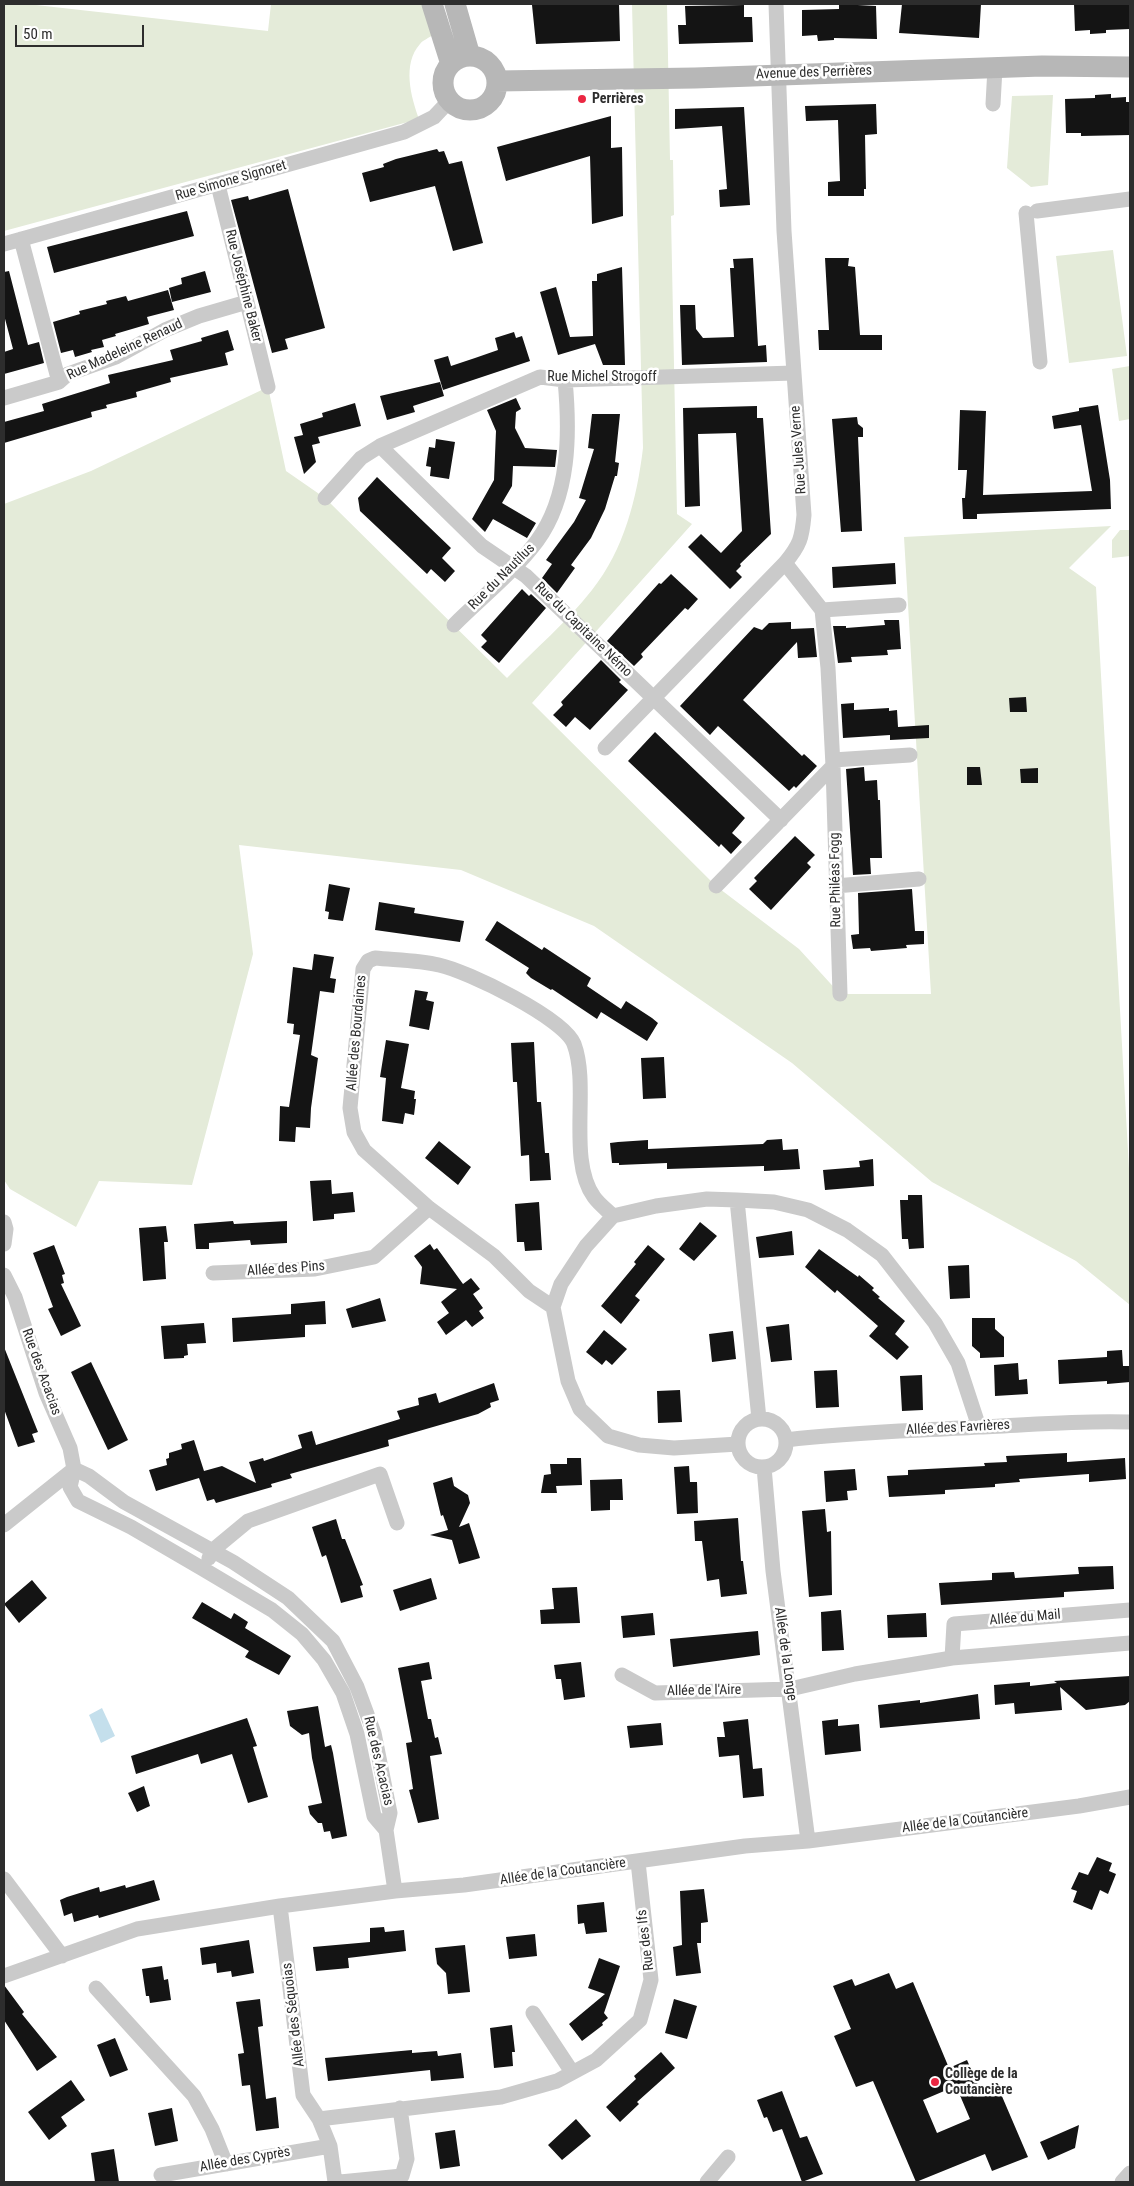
<!DOCTYPE html>
<html>
<head>
<meta charset="utf-8">
<style>
	body { margin:0 }
	#map { position:relative; width:1134px; height:2186px; overflow:hidden; background:#fff; font-family:"Roboto Condensed",sans-serif }
	canvas { display:block }
	.frame { position:absolute; inset:0; border:5px solid #2d2d2d; pointer-events:none }
	.scale { position:absolute; left:15px; top:25px; width:129px; height:22px; box-sizing:border-box; border:2px solid #2d2d2d; border-top:0; padding-left:6px; font-size:15px; line-height:18px; white-space:nowrap; color:#2d2d2d; -webkit-text-stroke:4px #fff; paint-order:stroke }
</style>
</head>
<body>
<div id="map">
<canvas width="1134" height="2186"></canvas>
<div class="frame"></div>
<div class="scale">50 m</div>
</div>
<script>
const c = document.querySelector('canvas').getContext('2d');
c.lineJoin = 'round';
function fillPath(path, color) {
  c.fillStyle = color;
  c.fill(path, 'evenodd');
}
function trace(path, color, width, dash) {
  c.strokeStyle = color;
  c.lineWidth = width;
  c.lineCap = dash ? 'butt' : 'round';
  c.setLineDash(dash || []);
  c.stroke(path);
}
function drawText(font, color, halo, rows, align = 'center') {
  c.font = font + ' "Roboto Condensed",sans-serif';
  c.lineWidth = 5;
  c.setLineDash([]);
  c.textBaseline = 'middle';
  c.strokeStyle = halo;
  c.fillStyle = color;
  for (const [text, x, y, turn = 0] of rows) {
    c.save();
    c.translate(x, y);
    c.rotate((+turn || 0) * Math.PI / 180);
    c.textAlign = isNaN(turn) ? turn : align;
    if (halo) c.strokeText(text, 0, 0);
    c.fillText(text, 0, 0);
    c.restore();
  }
}
fillPath(new Path2D(`
	M4 4H27L268 31 271 4H424L433 35C429 38 423 40 420 44 402 64 411 97 419 119L4 231Z
	M632 4H667L670 160H673L674 215 671 216 677 514 692 524 532 703 716 886 799 949 840 994H931L904 537 1111 526 1069 568 1096 587 1130 1186V1305L1076 1261 932 1182 792 1063 594 926 461 870 239 845 253 954 192 1185 99 1181 76 1227 10 1189 4 1180V504L91 471 268 387 286 471 325 498 507 678C535 649 567 622 592 590 624 550 637 498 643 448Z
	M1053 95 1048 185 1031 187 1007 168 1012 96Z
	M1113 250 1127 356 1069 363 1056 256Z
	M1130 366V419L1119 421 1112 369Z
	M1120 530H1130V556L1112 558V540Z`), '#e4ebd9');
fillPath(new Path2D(`
	M102 1708 115 1736 101 1743 89 1715Z`), '#c4dfec');
fillPath(new Path2D(`
	M619 4 620 41 536 44 532 5Z
	M839 4 876 6 877 39 834 38V40L818 41 817 35 802 36V10L839 9Z
	M902 4H981L979 38 899 33Z
	M1074 4H1130V29L1106 30V33L1090 34V30L1075 31Z
	M744 5V17H752L753 42 679 44 678 25H686L685 6Z
	M1111 94V98L1126 97V102H1130V135L1081 136V133H1066L1065 99 1095 98V95Z
	M876 104 877 134 865 135 866 189H864V196H828V182L840 181 838 120 806 121 805 106Z
	M744 107 750 205 720 207 719 190 727 189 722 126 675 129V109Z
	M611 116V148L622 147 623 216 592 224 590 156 506 181 497 147Z
	M437 149 439 152 444 151 449 164 462 161 483 243 453 251 435 186 370 202 362 173 384 167 383 164 396 159Z
	M288 189 325 328 285 339 288 349 272 353 231 200 248 196 249 200Z
	M187 211 194 236 54 273 47 247Z
	M753 258 758 346 766 345 767 362 682 365 680 305H695L696 329 703 338 734 337 730 268H734L733 259Z
	M825 258H849L848 266 855 267 860 335H882V350H819L818 330H829Z
	M622 267 625 365H603L595 344 558 355 540 292 556 287 570 337 593 336 592 281H597V274Z
	M9 271 28 345 39 342 44 363 4 374V352L13 349 4 315V272Z
	M205 271 211 292 172 302 169 288 182 284 181 278Z
	M168 290 174 310 147 317 149 324 115 334 116 336 102 340 104 347 91 350 92 352 75 357 73 350 61 353 53 322 80 314 79 311 107 304 106 301 126 296 128 301Z
	M228 330 234 350 225 353 228 365 170 378 171 382 136 392 137 397 106 405 107 408 91 412 92 417 4 443V422L44 411 42 404 110 383 108 375 173 360 170 350 202 341 201 338Z
	M514 332 516 338 522 336 530 361 443 390 434 360 448 356 451 366 475 358 498 350 495 338Z
	M440 382 444 396 413 406 415 412 387 420 380 396Z
	M516 398 521 409 516 412 515 428 525 448 557 450 555 467 513 466 512 486 502 503 536 523 527 538 493 519 485 532 472 519 494 480 496 431 487 410Z
	M355 403 361 426 318 437 320 443 312 445 316 462 304 474 294 437 303 435 300 424 323 417 322 413Z
	M1098 405 1110 480 1111 509 977 514V519H963L962 498H965L967 470H958L960 410 986 411 983 495 1092 491 1081 425 1054 429 1052 416 1079 411V408Z
	M757 406V418H763L771 534 740 564 741 566 736 571 742 577 730 589 688 547 701 534 721 553 742 531 736 433 698 434 700 506 685 507 683 408Z
	M592 414H620L615 462 619 463 617 476H615L605 509 591 538 571 565 575 568 557 593 542 578 552 564 546 560 574 522 586 500 579 498 594 449 588 448Z
	M857 417 858 424 863 428V437H858L862 531 841 532 832 419Z
	M436 439 455 442 449 479 430 476 431 467 426 466 429 447 435 448Z
	M377 477 451 548 442 558 455 571 445 582 431 569 427 574 360 511 358 498Z
	M895 563 896 584 833 588 832 567Z
	M671 574 698 599 688 610 685 608 641 654 643 657 634 666 607 641 659 583 661 584Z
	M522 589 529 596 531 594 546 608 499 663 481 647 487 641 481 635Z
	M884 620H899L901 649 887 650 888 655 851 657 852 662 838 663 833 626H846V628L885 625Z
	M791 622V629L814 628 817 657 798 658 797 642 743 700 802 756 804 754 817 766 796 788 794 786 789 791 718 726 710 735 680 706 754 627 762 630 769 623Z
	M601 660 621 680 619 682 628 690 590 730 575 717 566 727 553 715 563 705 561 702Z
	M1026 697 1027 712H1010L1009 698Z
	M854 703V710L889 708V711L897 710 898 727 929 725V738L890 740V735L843 738 841 704Z
	M655 732 745 818 732 833 742 842 731 854 721 844 719 847 628 761Z
	M864 767 865 781 877 780 878 800H880L882 858H870L871 874 853 875 846 769Z
	M967 767H980L982 785H967Z
	M1038 768V783H1021L1020 769Z
	M795 836 815 855 807 863 811 867 771 910 749 889 757 881 754 878Z
	M329 884 350 888 343 921 328 919 329 912 325 911Z
	M912 889 915 931H924V944L906 945 907 948 871 951 870 948 853 949 851 935 859 934 858 893Z
	M379 902 415 908 414 913 464 921 460 942 375 930Z
	M497 921 542 950 544 947 591 978 587 986 621 1009 626 1001 652 1018 658 1023 647 1041 601 1012 597 1019 552 989 551 990 531 978 526 973 529 968 485 940Z
	M314 954 334 957 330 978 336 979 334 993 320 991 311 1055 318 1058 311 1108 310 1128 296 1127 295 1142 279 1141 280 1106 289 1107 300 1035 293 1034 294 1024 287 1023 293 967 312 970Z
	M415 990 428 992 426 1000 434 1002 429 1030 409 1026Z
	M386 1040 409 1044 401 1088 415 1091 414 1099H416L414 1115 405 1113 403 1124 382 1121 386 1078 380 1077Z
	M534 1042 537 1102H541L545 1153H549L551 1180 530 1181 529 1155 521 1156 517 1082H513L511 1043Z
	M664 1057 666 1098 643 1099 641 1058Z
	M782 1139 783 1150 798 1149 800 1169 764 1171V1166L667 1169V1163L619 1165V1163H612L610 1143 618 1142 648 1140V1149L763 1144 767 1140Z
	M439 1141 471 1167 458 1185 425 1158Z
	M873 1159 874 1186 825 1190 823 1170 860 1167 859 1161Z
	M331 1180 332 1194 353 1192 355 1212 334 1214V1219L313 1221 310 1181Z
	M908 1195H922L924 1248 909 1249 908 1239H902L900 1200H908Z
	M539 1202 542 1250 525 1251 524 1242H517L515 1204Z
	M233 1221 234 1224 287 1221V1243L251 1245 250 1240 209 1243V1249H196L194 1224Z
	M700 1222 717 1236 694 1261 679 1249Z
	M166 1226 168 1242H164L166 1279 143 1281 139 1228Z
	M792 1231 794 1255 759 1258 756 1237Z
	M430 1244 434 1250 437 1248 463 1284 471 1278 480 1289 473 1294 483 1308 479 1311 484 1318 472 1327 466 1320 446 1335 437 1322 449 1313 441 1302 457 1289 420 1284 422 1267 414 1256Z
	M54 1245 65 1274 62 1275 64 1283 61 1284 81 1326 61 1336 48 1309 53 1307 33 1253Z
	M648 1245 665 1259 635 1296 640 1300 621 1324 601 1306 636 1264 634 1262Z
	M819 1249 858 1277 859 1275 874 1288 872 1290 880 1297 878 1298 905 1321 895 1334 909 1347 897 1360 869 1336 878 1326 837 1290 835 1293 805 1267Z
	M969 1265 970 1298 950 1299 948 1266Z
	M380 1298 386 1321 352 1328 346 1309Z
	M325 1301 326 1324 305 1325V1337L233 1342 232 1318 291 1314V1304Z
	M972 1318H995V1329L1004 1337V1357L980 1358V1353L972 1346Z
	M204 1323 206 1343 187 1344 188 1355 184 1356V1358L164 1359 161 1326Z
	M789 1324 792 1360 771 1362 766 1327Z
	M604 1330 627 1349 612 1365 606 1360 602 1365 586 1352Z
	M733 1331 736 1359 712 1362 709 1334Z
	M4 1347 38 1432 32 1434 35 1442 18 1447 4 1409Z
	M1122 1350 1123 1366H1130V1382L1107 1384V1381L1059 1384 1058 1360 1107 1357V1351Z
	M91 1362 128 1440 108 1450 71 1372Z
	M1018 1363 1019 1380 1027 1379 1028 1394 995 1396 994 1365Z
	M837 1370 839 1407 816 1408 814 1371Z
	M922 1375 923 1410 902 1411 900 1376Z
	M494 1383 499 1400 490 1403 491 1407 478 1414 388 1440 389 1446 290 1474 292 1478 271 1484 272 1487 216 1503 214 1499 207 1501 199 1478 156 1491 149 1470 167 1465 166 1459 169 1458V1453L182 1449 181 1444 194 1440 204 1471 222 1466 256 1483 249 1462 263 1458 264 1461 302 1448 298 1435 312 1431 316 1445 400 1419 397 1411 419 1405 418 1398 436 1393 439 1403Z
	M680 1390 682 1422 658 1423 657 1391Z
	M1067 1453V1462L1125 1458 1126 1479 1089 1482V1474L1019 1479 1020 1482 995 1484V1487L945 1490V1494L889 1497 887 1476 908 1475V1470L985 1466 984 1463 1007 1462 1006 1456Z
	M567 1458H581L582 1485 556 1486 557 1493H541L544 1475 551 1474 550 1464H567Z
	M689 1466 690 1482H697L698 1513 677 1514 674 1467Z
	M855 1469 857 1490 847 1491 848 1500 826 1502 824 1471Z
	M452 1477 454 1486 468 1495 470 1503 459 1527 469 1523 480 1558 459 1564 452 1540 430 1535 448 1530 443 1515 441 1516 433 1483Z
	M622 1479 623 1500H610V1510L591 1511 590 1480Z
	M825 1509 827 1532 831 1531 832 1595 809 1597 802 1511Z
	M738 1518 741 1561H743L747 1594 721 1597 719 1579 707 1581 702 1541H695L694 1521Z
	M336 1519 342 1539H345L363 1585 360 1586 363 1597 341 1603 326 1555 322 1557 312 1527Z
	M1113 1566 1114 1589 1064 1592V1597L941 1605 939 1583 992 1580V1573L1014 1572 1015 1578 1079 1574 1078 1567Z
	M431 1578 437 1599 400 1611 393 1590Z
	M32 1580 47 1598 19 1623 4 1604Z
	M577 1587 580 1623 541 1624 540 1610 554 1609 552 1588Z
	M202 1602 231 1619 234 1613 248 1622 245 1628 291 1656 279 1675 245 1657 249 1651 192 1618Z
	M841 1610 844 1650 822 1651 821 1612Z
	M653 1613 655 1635 623 1638 621 1616Z
	M926 1613 927 1637 888 1638 887 1615Z
	M758 1631 760 1655 673 1667 670 1639Z
	M429 1662 432 1679 421 1681 428 1719H431L435 1738 438 1737 442 1754 430 1756 439 1819 418 1823 409 1790 413 1789 406 1743 412 1742 398 1668Z
	M581 1662 585 1697 564 1700 561 1679H556L554 1665Z
	M1130 1676V1701L1125 1705 1086 1710 1060 1687 1062 1710 1015 1714 1014 1703 995 1705 994 1685 1030 1682V1686L1057 1683 1054 1681Z
	M978 1694 980 1719 880 1728 878 1705 920 1700V1703Z
	M318 1706 325 1747 331 1745 333 1753 347 1836 332 1839 330 1831 324 1832 322 1823H318L310 1814 308 1806 322 1803 312 1758 309 1733 302 1735 290 1726 287 1711Z
	M247 1718 257 1746 253 1747 268 1797 248 1803 232 1754 201 1764 198 1754 136 1774 131 1756Z
	M748 1719 753 1769 762 1768 764 1796 743 1798 739 1755 719 1757 717 1737H725L723 1722Z
	M838 1719V1726L859 1724 861 1751 825 1755 822 1721Z
	M661 1723 663 1745 630 1748 627 1726Z
	M144 1786 150 1806 137 1812 128 1793Z
	M1097 1857 1112 1863 1109 1871 1116 1874 1108 1894 1100 1890 1092 1910 1073 1902 1077 1891 1071 1889 1079 1872 1088 1875Z
	M154 1880 160 1900 99 1918 98 1915 74 1922 72 1913 64 1916 60 1900 67 1897 99 1887 100 1892 125 1885 126 1888Z
	M704 1889 708 1922 701 1923V1943H697L701 1973 676 1976 673 1947 682 1945 680 1891Z
	M604 1902 607 1932 586 1934 584 1923 578 1924 577 1905Z
	M384 1927 385 1932 404 1930 406 1951 348 1958 349 1968 316 1971 313 1947 370 1942V1928Z
	M535 1934 537 1956 509 1959 506 1937Z
	M249 1940 254 1973 232 1977 231 1971 217 1973 216 1963 202 1965 200 1948Z
	M465 1945 470 1992 448 1994 446 1973 437 1964 435 1948Z
	M599 1958 620 1966 604 2013 608 2018 602 2023 603 2025 582 2041 569 2024 605 1994 588 1988Z
	M162 1966 164 1980 168 1979 171 2000 150 2003 149 1996H146L142 1969Z
	M889 1973 896 1989 913 1982 949 2068 967 2060 982 2094 998 2087 1028 2157 992 2171 985 2154 916 2182 873 2081 856 2087 834 2036 851 2029 833 1986 852 1979 855 1986ZM956 2086 970 2119 937 2133 923 2100Z
	M4 1985 24 2012 22 2014 57 2057 37 2071 4 2020Z
	M260 1999 263 2026 258 2027 266 2099 276 2097 279 2128 256 2131 250 2085 242 2086 238 2054 244 2053 236 2002Z
	M674 1999 697 2006 687 2039 665 2033Z
	M512 2025 515 2052H512L513 2066 494 2068 490 2028Z
	M115 2038 128 2070 110 2077 97 2045Z
	M412 2050V2053L437 2051 438 2056 461 2053 464 2078 431 2081 430 2070 328 2081 325 2058Z
	M661 2052 675 2068 637 2102 639 2104 620 2122 606 2107 636 2079 634 2076Z
	M71 2080 85 2100 61 2117 67 2126 49 2140 28 2112Z
	M782 2091 800 2138 807 2136 823 2174 802 2182 782 2129 773 2132 767 2117 764 2118 757 2100Z
	M172 2108 178 2141 155 2146 148 2113Z
	M576 2119 591 2136 562 2160 548 2145Z
	M1079 2125 1075 2148 1048 2160 1040 2142Z
	M455 2130 460 2166 440 2169 435 2133Z
	M114 2149 119 2182H95L91 2153Z`), '#141414');
trace(new Path2D(`
	M993 104 995 68
	M218 185 268 387
	M1037 211 1130 199
	M1026 213 1040 362
	M21 239 59 382
	M4 244 404 132 434 117 450 100
	M4 398 59 382 68 374 116 357 165 330 199 316 247 302
	M380 446 482 546 526 576 781 820
	M325 498 361 458 380 446 540 377 565 380 794 373
	M822 610 899 605
	M454 625C481 598 514 572 537 541 570 496 570 433 565 380
	M605 748 785 563C800 545 802 538 804 515L784 231 776 4
	M833 760 910 755
	M833 766 840 994
	M716 886 833 766 828 668 822 610 785 563
	M835 886 919 879
	M737 1200 759 1419
	M4 1222 6 1229 4 1244
	M213 1273 315 1269 374 1257 429 1208
	M4 1275 15 1297 46 1393 70 1448 74 1469 70 1487 78 1501 131 1527 203 1569 272 1610 302 1634 324 1660 343 1693 357 1734 374 1816 386 1830
	M553 1307 529 1291 494 1256 429 1208 364 1150 354 1132 350 1108 363 969 368 961 375 958C396 960 419 960 439 965 467 971 564 1018 574 1044 590 1087 567 1159 594 1197 599 1204 607 1210 613 1216
	M738 1443a24 24 0 1 1 48 0a24 24 0 1 1-48 0Z
	M786 1440C850 1432 914 1431 979 1427 1029 1425 1080 1420 1130 1422
	M738 1444 674 1448 639 1445 608 1436 580 1409 568 1381 553 1307 561 1284 586 1246 613 1216 656 1206 707 1199 737 1200 774 1202 808 1210 847 1230 882 1255 935 1323 958 1363 979 1427
	M764 1467 773 1571 808 1841
	M74 1469 89 1476 124 1502 233 1562 288 1598 333 1641 357 1687 374 1733 390 1813 386 1830 395 1891
	M4 1525 74 1469
	M209 1558 213 1550 248 1521 380 1474 397 1523
	M952 1658 954 1624 1130 1610
	M622 1675 655 1693 790 1689 855 1674 952 1658 1130 1643
	M4 1879 62 1956
	M280 1906 303 2095 319 2119
	M4 1976 137 1929 280 1906 395 1891 464 1885 745 1846 808 1841 1079 1806 1130 1797
	M96 1988 194 2096 212 2129 226 2164
	M533 2013 572 2072
	M161 2175 330 2146
	M335 2182 330 2146 319 2119 501 2097 557 2081 596 2060 640 2020 651 1980 638 1862
	M340 2182 402 2176 407 2159 400 2108
	M707 2182 728 2157
	M1122 2182 1130 2173`), '#cacaca', 15);
trace(new Path2D(`
	M432 4 451 64
	M455 4 470 56
	M443 83a27 27 0 1 1 54 0a27 27 0 1 1-54 0Z
	M497 81 695 78 1042 66 1130 67`), '#b7b7b7', 21);
for (const [x, y, r, color] of [
	[582,99,5,"#eb2742"],
	[935,2082,5,"#eb2742"]
]) {
  const dot = new Path2D();
  dot.arc(x, y, r, 0, 2 * Math.PI);
  c.fillStyle = color;
  c.fill(dot);
  trace(dot, '#fff', 2);
}
drawText('14px', '#2d2d2d', '#fff', [
	["Avenue des Perrières",814,73,-2],
	["Rue Simone Signoret",231,181,-16],
	["Rue Joséphine Baker",243,286,76],
	["Rue Madeleine Renaud",125,350,-25],
	["Rue Michel Strogoff",602,377],
	["Rue Jules Verne",799,450,-94],
	["Rue du Nautilus",502,577,-45],
	["Rue du Capitaine Némo",583,630,44],
	["Rue Philéas Fogg",836,880,-91],
	["Allée des Bourdaines",357,1033,-85],
	["Allée des Pins",286,1269,-4],
	["Rue des Acacias",41,1372,70],
	["Allée des Favrières",958,1428,-3],
	["Allée du Mail",1025,1618,-5],
	["Allée de la Longe",785,1654,82],
	["Allée de l'Aire",704,1691,-1],
	["Rue des Acacias",378,1761,77],
	["Allée de la Coutancière",965,1821,-7],
	["Allée de la Coutancière",563,1872,-8],
	["Rue des Ifs",646,1940,-97],
	["Allée des Séquoias",294,2015,-97],
	["Allée des Cyprès",245,2160,-10]
]);
drawText('bold 14px', '#2d2d2d', '#fff', [
	["Perrières",592,99],
	["Collège de la",945,2074],
	["Coutancière",945,2090]
], 'left');
</script>
</body>
</html>
